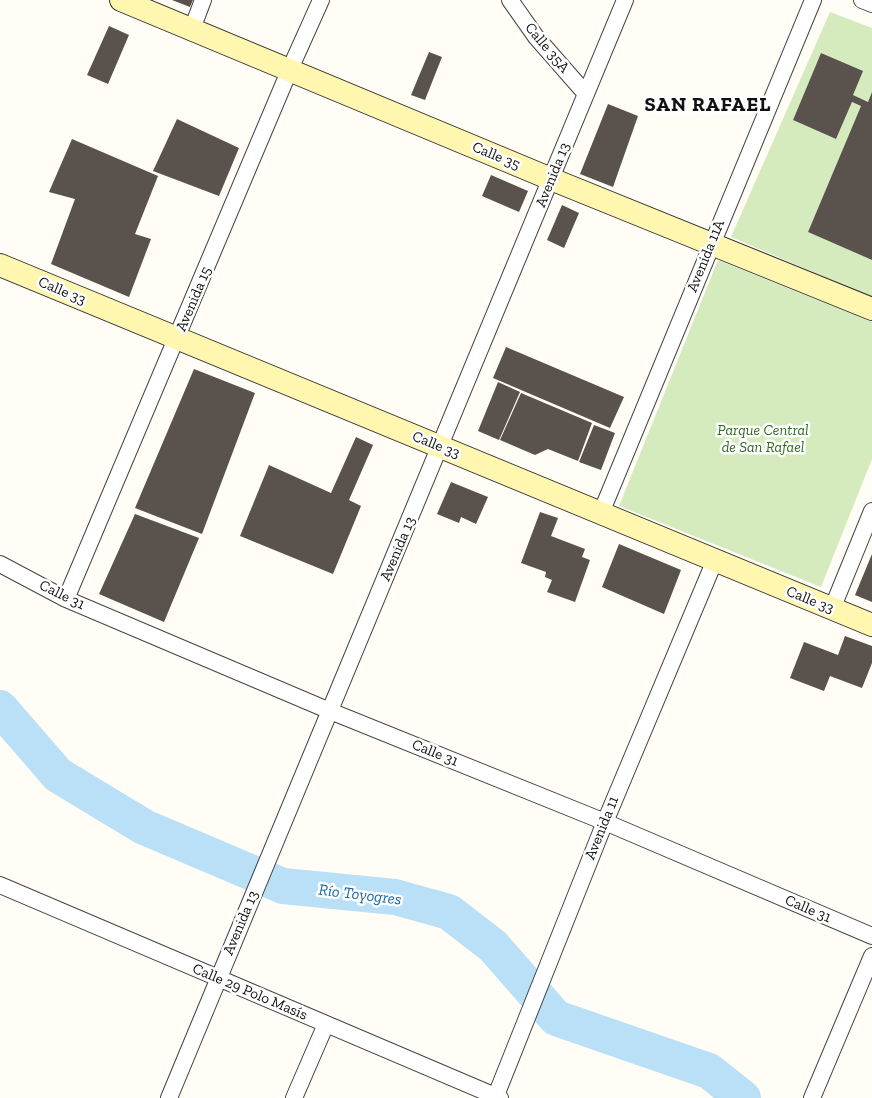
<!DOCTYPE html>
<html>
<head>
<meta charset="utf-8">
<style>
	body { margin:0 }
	canvas { display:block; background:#fffdf5 }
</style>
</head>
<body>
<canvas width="872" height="1098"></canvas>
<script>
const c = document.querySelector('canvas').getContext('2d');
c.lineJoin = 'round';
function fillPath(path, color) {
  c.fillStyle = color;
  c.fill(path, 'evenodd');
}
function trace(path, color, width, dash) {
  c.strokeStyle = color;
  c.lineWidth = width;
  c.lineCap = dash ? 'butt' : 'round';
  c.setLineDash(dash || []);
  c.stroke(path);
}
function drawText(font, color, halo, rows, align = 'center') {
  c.font = font + ' "Zilla Slab",serif';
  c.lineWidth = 5;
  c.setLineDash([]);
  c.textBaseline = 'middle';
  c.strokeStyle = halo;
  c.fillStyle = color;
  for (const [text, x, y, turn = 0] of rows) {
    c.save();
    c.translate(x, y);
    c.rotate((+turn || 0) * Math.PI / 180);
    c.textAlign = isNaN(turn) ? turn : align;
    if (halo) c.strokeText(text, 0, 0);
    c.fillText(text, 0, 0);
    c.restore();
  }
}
fillPath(new Path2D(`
	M830 12 872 28V92L868 102 853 95 821 53 793 120 836 139 852 102 861 106 808 232 872 260V297L731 237Z
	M718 260 872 322V459L821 587 619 506Z`), '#d5ebbd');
trace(new Path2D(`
	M0 708 58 775 144 827 283 886 395 897 449 912 493 946 556 1018 709 1071 743 1098`), '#b9e0f7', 36);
fillPath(new Path2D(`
	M172 0H193L190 7Z
	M109 26 129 35 108 84 87 75Z
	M429 52 442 57 425 100 411 95Z
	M821 53 863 71 853 95 868 102 872 92V260L808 232 861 106 852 102 836 139 793 120Z
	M608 104 638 116 613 187 580 174Z
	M177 119 239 148 219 196 153 171Z
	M72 139 158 176 135 234 151 239 129 297 51 264 75 199 49 192Z
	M491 175 528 191 519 212 482 196Z
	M562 205 579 213 564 248 547 240Z
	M506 347 624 397 610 428 493 378Z
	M194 369 255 393 202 534 135 508Z
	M498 382 520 392 499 440 478 431Z
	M521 393 592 423 578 461 548 449 535 455 500 440Z
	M594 425 615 433 601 470 579 462Z
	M356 437 373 445 349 500 361 506 333 574 240 536 269 465 331 493Z
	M451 482 488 497 476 524 461 517 459 523 437 514Z
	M540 512 558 518 551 536 585 549 582 557 590 560 575 602 547 592 552 580 545 577 546 572 521 563Z
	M135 514 199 538 164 622 99 594Z
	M619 544 681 570 664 614 602 587Z
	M872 554V602L855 595Z
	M845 636 872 646V663L862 688 830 676 824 691 790 678 804 642 838 655Z`), '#5a524d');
const minor = new Path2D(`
	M510 0 536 37 586 94
	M862 0 872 4
	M192 29 203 0
	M601 513 813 0
	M0 564 66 599 330 711 605 822 872 936
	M66 599 290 69 321 0
	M832 609 872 511
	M0 885 500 1098
	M169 1098 625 0
	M294 1098 326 1024
	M495 1098 605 822 715 560
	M812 1098 872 956`);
const secondary = new Path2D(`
	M121 0 551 179 872 309
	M0 265 872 625`);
trace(minor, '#444', 18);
trace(secondary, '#333', 24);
trace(minor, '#fff', 16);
trace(secondary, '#fff6b0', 22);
drawText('15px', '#111', '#fff', [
	["Calle 35A",547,48,50],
	["Calle 35",496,156,23],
	["Avenida 13",553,175,-68],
	["Avenida 11A",706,256,-68],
	["Calle 33",62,291,23],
	["Avenida 15",194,299,-67],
	["Calle 33",436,445,22],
	["Avenida 13",398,549,-67],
	["Calle 31",62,595,26],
	["Calle 33",810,600,22],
	["Calle 31",435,753,22],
	["Avenida 11",602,828,-68],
	["Calle 31",808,909,23],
	["Avenida 13",241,923,-67],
	["Calle 29 Polo Masís",250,992,23]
]);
drawText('italic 15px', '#2f6b1f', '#fff', [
	["Parque Central",763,431],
	["de San Rafael",763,448]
]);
drawText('italic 16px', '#1768a6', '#fff', [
	["Río Toyogres",360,895,7]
]);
c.letterSpacing = '1px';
drawText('bold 20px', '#111', '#fff', [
	["SAN RAFAEL",708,105]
]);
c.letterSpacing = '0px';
</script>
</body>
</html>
